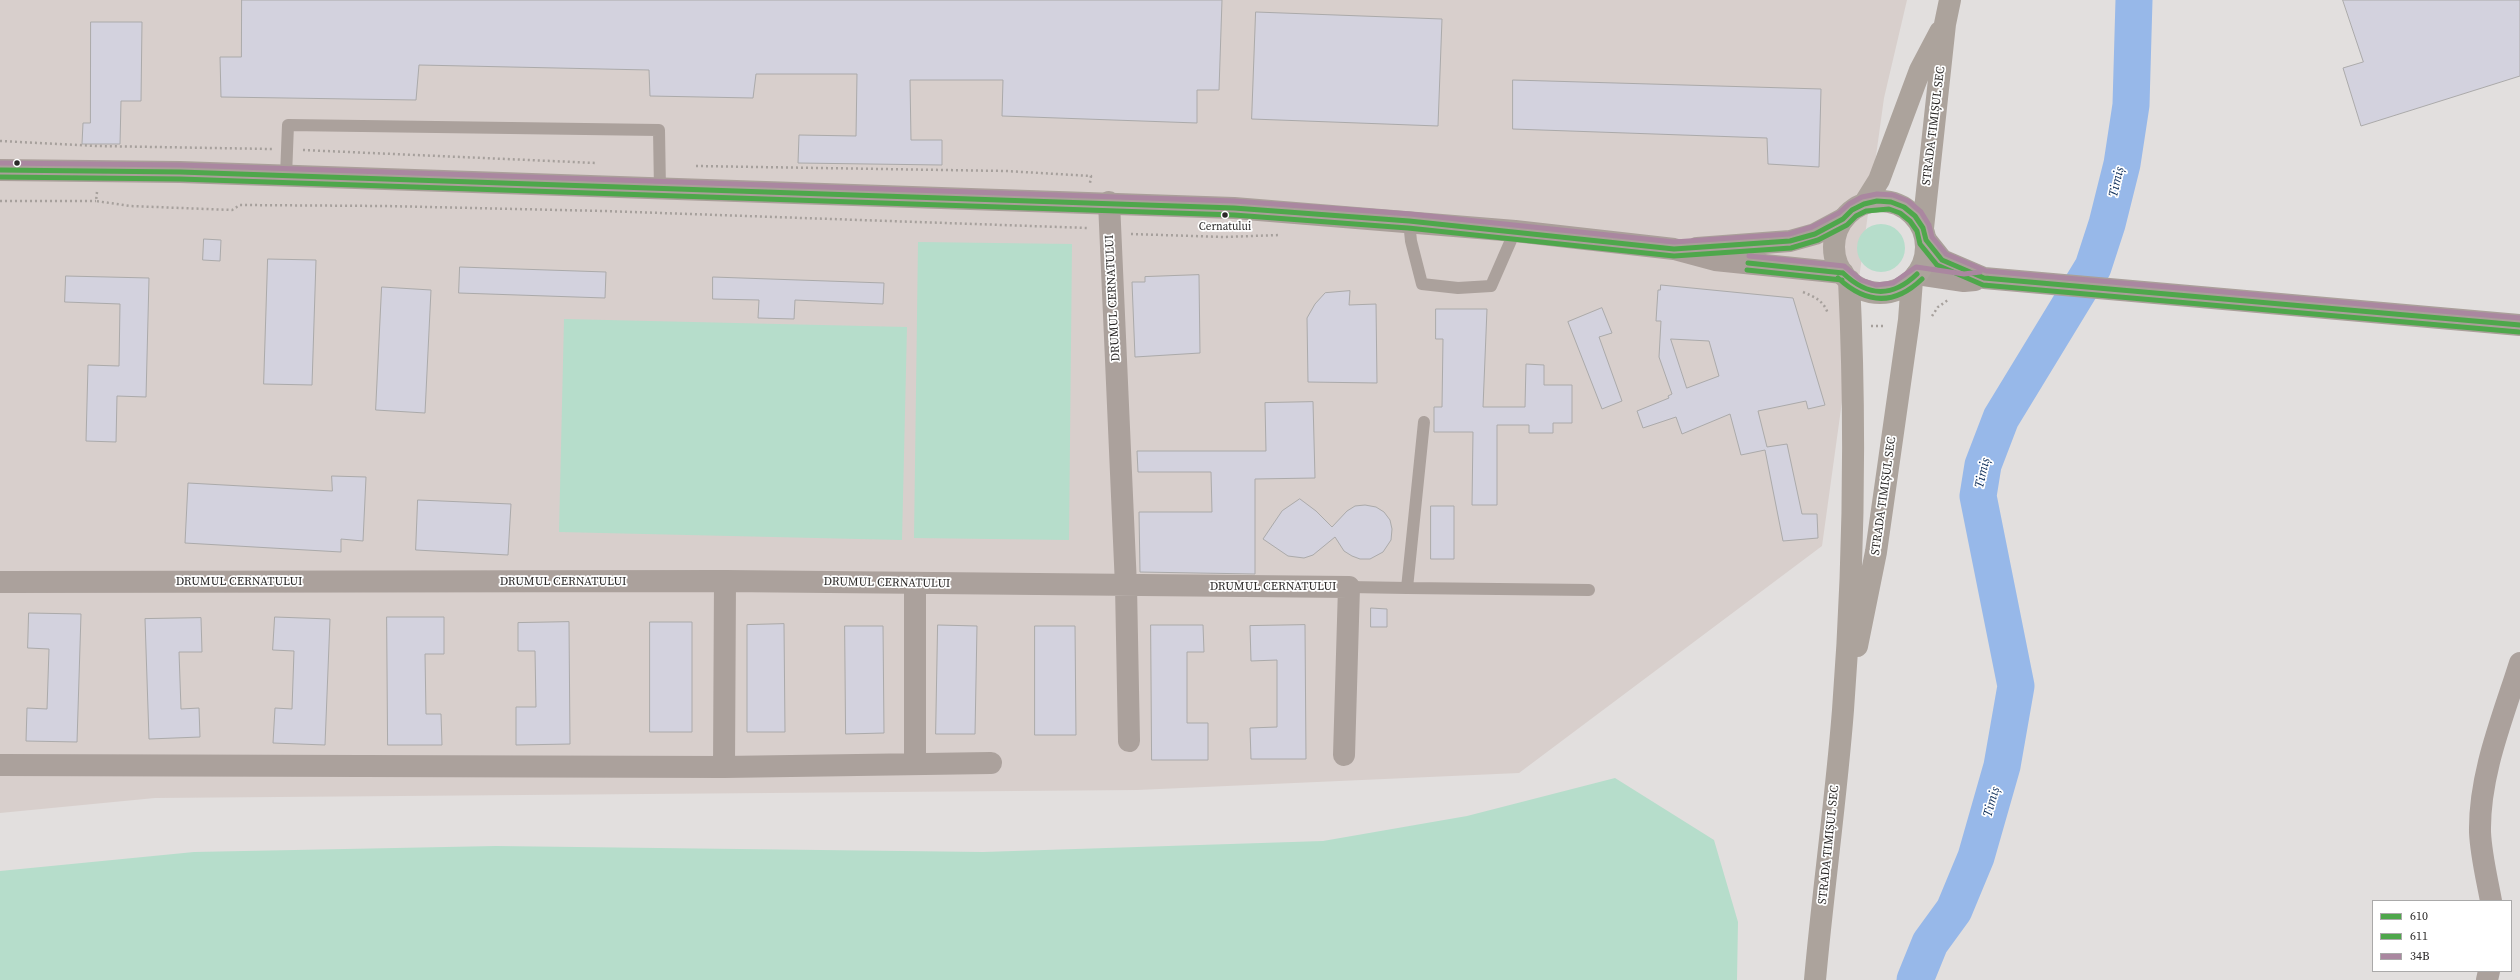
<!DOCTYPE html>
<html>
<head>
<meta charset="utf-8">
<style>
	body { margin:0 }
	#map { position:relative; width:2520px; height:980px; overflow:hidden; background:#e2dfde; font-family:"Source Serif 4",serif }
	canvas { display:block }
	.legend { position:absolute; left:2372px; top:900px; width:140px; height:72px; box-sizing:border-box; background:#fff; border:1px solid #aaa9a9; margin:0; padding:5px 7px; list-style:none; font-size:12px; color:#2b2928 }
	.legend li { display:flex; align-items:center; gap:8px; height:20px }
	.legend b { width:20px; border:1px solid #aaa9a9 }
</style>
</head>
<body>
<div id="map">
<canvas width="2520" height="980"></canvas>
<ul class="legend">
<li><b style="height:5px;background:#4ea74b"></b>610</li>
<li><b style="height:5px;background:#4ea74b"></b>611</li>
<li><b style="height:5px;background:#aa87a0"></b>34B</li>
</ul>
</div>
<script>
const c = document.querySelector('canvas').getContext('2d');
c.lineJoin = 'round';
function fillPath(path, color) {
  c.fillStyle = color;
  c.fill(path, 'evenodd');
}
function trace(path, color, width, dash) {
  c.strokeStyle = color;
  c.lineWidth = width;
  c.lineCap = dash ? 'butt' : 'round';
  c.setLineDash(dash || []);
  c.stroke(path);
}
function drawText(font, color, halo, rows, align = 'center') {
  c.font = font + ' "Source Serif 4",serif';
  c.lineWidth = 3.5;
  c.setLineDash([]);
  c.textBaseline = 'middle';
  c.strokeStyle = halo;
  c.fillStyle = color;
  for (const [text, x, y, turn = 0] of rows) {
    c.save();
    c.translate(x, y);
    c.rotate((+turn || 0) * Math.PI / 180);
    c.textAlign = isNaN(turn) ? turn : align;
    if (halo) c.strokeText(text, 0, 0);
    c.fillText(text, 0, 0);
    c.restore();
  }
}
fillPath(new Path2D(`
	M0 0H1907L1884 98 1822 546 1519 773 1137 790 155 798 0 813Z`), '#d8cfcc');
fillPath(new Path2D(`
	M1857 248a24 24 0 1 1 48 0a24 24 0 1 1-48 0Z
	M918 242 1072 244 1069 540 914 538Z
	M564 319 907 327 902 540 559 532Z
	M1615 778 1714 840 1738 922 1737 980H0V871L194 852 496 846 983 852 1323 841 1467 816Z`), '#b6ddcb');
trace(new Path2D(`
	M1915 980 1930 943 1954 910 1976 857 2002 766 2016 686 1978 496 1983 465 2001 418 2093 267 2107 224 2122 164 2131 105 2134 0`), '#97b8e9', 37);
const building = new Path2D(`
	M242 0H1222L1219 90H1197V123L1002 116 1003 80H910L911 140H942V165L798 163 799 135 856 136 857 74H756L753 98 650 96 649 70 419 65 416 100 221 97 220 57H241Z
	M2343 0H2520V76L2361 126 2343 68 2363 62Z
	M1256 12 1442 19 1438 126 1252 119Z
	M91 22H142L141 101H121L120 144H82L83 123H90Z
	M1513 80 1821 89 1819 167 1768 164 1767 138 1513 129Z
	M204 239 221 240 220 261 203 260Z
	M268 259 316 260 312 385 264 384Z
	M460 267 606 272 605 298 459 293Z
	M1199 275 1200 353 1135 357 1132 282H1145V277Z
	M66 276 149 278 146 397 117 396 116 442 86 441 88 365 119 366 120 304 65 302Z
	M713 277 884 283 883 304 795 300 794 319 758 318 759 300 713 299Z
	M1661 285 1793 298 1825 405 1808 409 1806 401 1758 411 1767 447 1787 444 1802 514H1817L1818 538 1783 541 1765 450 1741 455 1730 414 1682 434 1676 417 1643 428 1637 411 1669 398 1668 396 1672 394 1659 357 1661 321H1656L1658 290H1660ZM1671 339 1709 341 1719 376 1687 388Z
	M382 287 431 290 425 413 376 410Z
	M1350 291 1349 305 1376 304 1377 383 1308 382 1307 318 1315 304 1325 293Z
	M1602 308 1612 333 1599 337 1622 401 1602 409 1568 322Z
	M1436 309H1487L1483 407H1525L1526 364 1544 365V385H1572V423H1553V433H1529V425H1497V505H1472L1473 432H1434V407H1442L1443 339H1436Z
	M1313 402 1315 478 1255 479V574L1140 572 1139 512H1212L1211 472H1138L1137 451H1266L1265 403Z
	M332 476 366 477 363 541 341 539V552L185 543 188 483 332 491Z
	M1300 499 1316 511 1332 527 1347 511 1355 506 1365 505 1376 507 1384 512 1390 520 1392 529 1391 540 1383 552 1370 559H1360L1352 556 1344 551 1335 537 1313 555 1304 558 1288 556 1263 539 1282 511Z
	M418 500 511 504 508 555 416 550Z
	M1431 506H1454V559H1431Z
	M1371 608 1387 609V627H1371Z
	M29 613 81 614 77 742 26 741 27 708 47 709 49 649 28 648Z
	M275 617 330 619 325 745 273 743 275 708 292 709 294 651 273 650Z
	M387 617H444V654H425L426 714H441L442 745H388Z
	M201 618 202 652H179L181 709 199 708 200 737 149 739 145 619Z
	M569 622 570 744 516 745V707H536L535 651H518V623Z
	M650 622H692V732H650Z
	M784 624 785 732H747V625Z
	M938 625 977 626 975 734H936Z
	M1151 625H1203L1204 652H1187V723H1208V760H1152Z
	M1305 625 1306 759H1251L1250 728 1277 727V660L1251 661 1250 626Z
	M845 626H883L884 733 846 734Z
	M1035 626H1075L1076 735H1035Z`);
fillPath(building, '#d3d2de');
trace(building, '#abaaaa', 1);
trace(new Path2D(`
	M0 141 97 146 272 149
	M303 150 596 163
	M696 166 1006 171 1091 176 1090 183
	M97 192 96 201 130 206 232 210 240 205 385 206 604 211 1088 228
	M0 201H96
	M1131 234 1224 237 1280 235
	M1803 292C1815 297 1824 301 1828 314
	M1932 316 1938 307 1948 300
	M1871 326H1886`), '#a6a09c', 2.5, [2, 3]);
trace(new Path2D(`
	M286 176 288 125 659 130 660 190
	M1409 221 1411 241 1422 284 1458 288 1491 286 1515 231
	M1349 587 1407 588 1424 422
	M1407 588 1589 590`), '#aba19c', 12);
trace(new Path2D(`
	M1109 202 1126 586 1129 741
	M0 582 725 581 1349 587 1344 755
	M915 764V584
	M0 765 724 767 991 763
	M724 767 725 581
	M2491 901C2487 879 2481 855 2480 832 2479 774 2503 717 2520 663
	M2487 980 2489 971`), '#aba19c', 22);
trace(new Path2D(`
	M0 170 180 172 1234 208 1515 231 1674 249 1715 260 1843 273
	M1926 240 1942 260 1984 278 2520 325
	M1697 248 1790 241 1815 234 1843 219
	M1917 274 1964 281 1975 280`), '#aa9f9a', 22);
trace(new Path2D(`
	M1834 247a46 46 0 1 1 92 0a46 46 0 1 1-92 0Z
	M1864 204 1879 180 1920 70 1940 32
	M1923 228 1945 24 1950 0
	M1857 646 1876 552 1909 320 1912 280
	M1815 980C1823 890 1836 800 1843 710 1854 567 1856 423 1849 280`), '#aca39c', 22);
trace(new Path2D(`
	M0 170 180 172 1234 208 1409 221 1674 249 1790 241 1815 234 1843 219 1852 210 1864 204 1877 201 1891 202 1904 207 1915 216 1923 228 1926 240 1942 260 1984 278 2520 325
	M1748 263 1843 273
	M1843 273C1868 297 1892 298 1917 274`), '#4ea74b', 5);
trace(new Path2D(`
	M0 177 180 179 1234 215 1408 228 1674 256 1791 248 1818 240 1847 225 1856 216 1866 211 1889 209 1900 213 1910 221 1917 231 1920 244 1937 265 1983 285 2519 332
	M1747 270 1842 280
	M1838 278C1866 304 1894 306 1922 279`), '#4ea74b', 5);
trace(new Path2D(`
	M0 163 180 165 1234 201 1410 214 1674 242 1789 234 1812 227 1839 213 1849 204 1862 197 1877 194 1893 195 1908 201 1921 212 1929 225 1932 237 1946 254 1986 271 2520 318
	M1749 256 1844 266 1861 280 1876 285 1893 283 1916 267 1964 274 1980 272`), '#aa87a0', 5);
for (const [x, y, r, color] of [
	[17,163,3.5,"#2b2928"],
	[1225,215,3.5,"#2b2928"]
]) {
  const dot = new Path2D();
  dot.arc(x, y, r, 0, 2 * Math.PI);
  c.fillStyle = color;
  c.fill(dot);
  trace(dot, '#fff', 1.5);
}
drawText('11px', '#2b2928', '#fff', [
	["Cernatului",1225,227]
]);
drawText('12px', '#2b2928', '#fff', [
	["STRADA TIMIȘUL SEC",1934,126,-83],
	["DRUMUL CERNATULUI",1113,298,-93],
	["STRADA TIMIȘUL SEC",1884,496,-82],
	["DRUMUL CERNATULUI",239,582],
	["DRUMUL CERNATULUI",563,582],
	["DRUMUL CERNATULUI",887,583,1],
	["DRUMUL CERNATULUI",1273,587],
	["STRADA TIMIȘUL SEC",1829,845,-84]
]);
drawText('italic 13px', '#0d2d59', '#fff', [
	["Timiș",2117,182,-77],
	["Timiș",1983,473,-77],
	["Timiș",1992,802,-74]
]);
</script>
</body>
</html>
